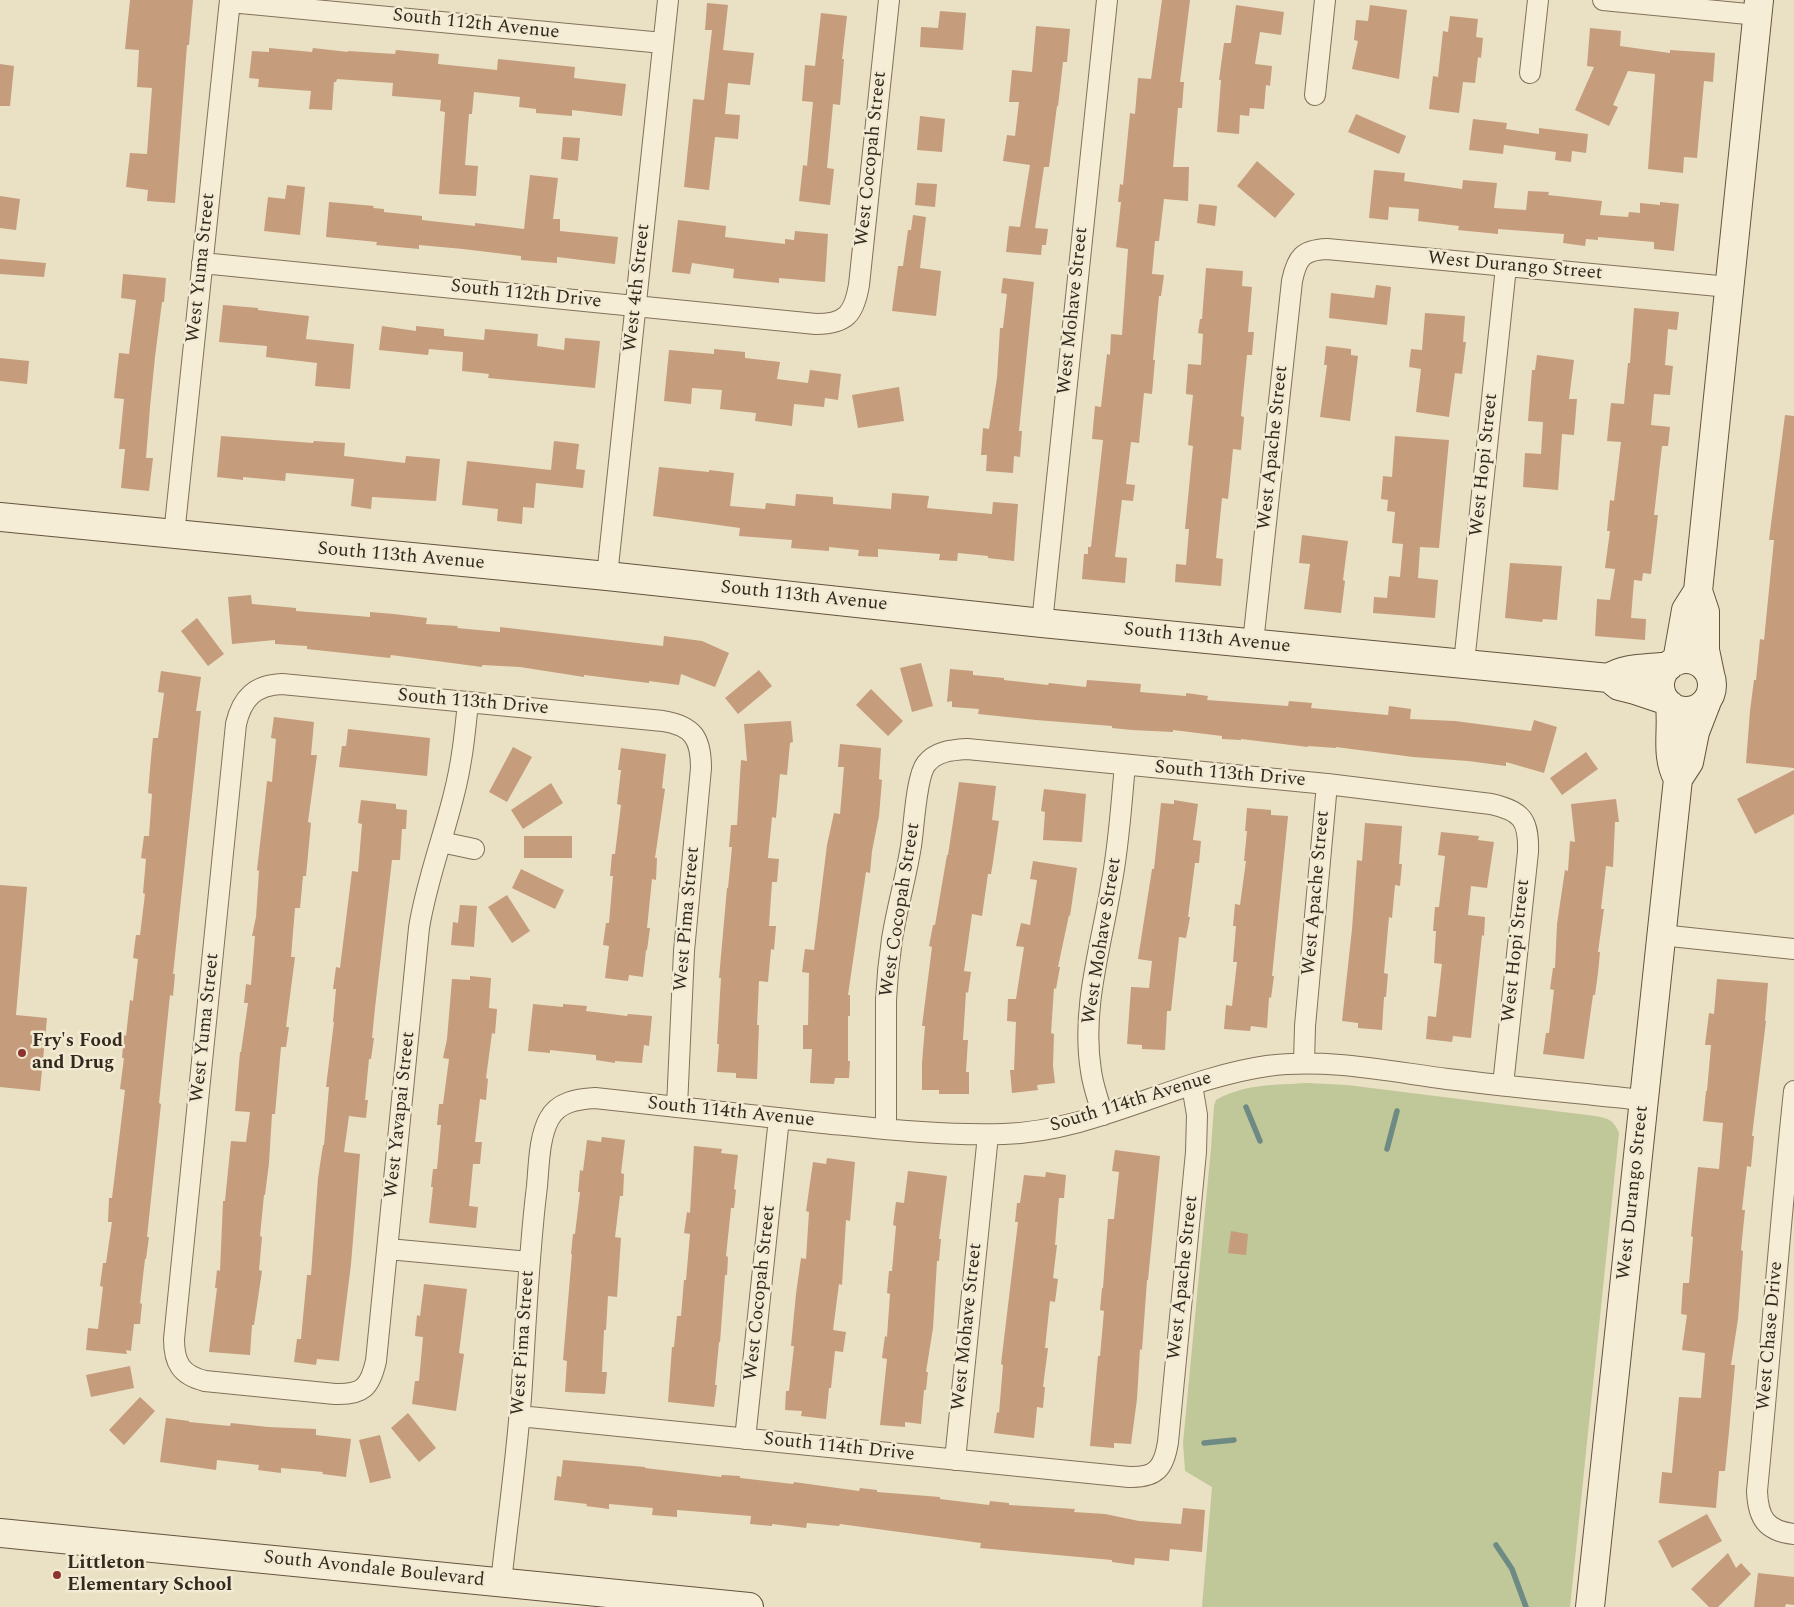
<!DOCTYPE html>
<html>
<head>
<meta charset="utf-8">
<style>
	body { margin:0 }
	canvas { display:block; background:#eae0c3 }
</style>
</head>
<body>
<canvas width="1794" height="1607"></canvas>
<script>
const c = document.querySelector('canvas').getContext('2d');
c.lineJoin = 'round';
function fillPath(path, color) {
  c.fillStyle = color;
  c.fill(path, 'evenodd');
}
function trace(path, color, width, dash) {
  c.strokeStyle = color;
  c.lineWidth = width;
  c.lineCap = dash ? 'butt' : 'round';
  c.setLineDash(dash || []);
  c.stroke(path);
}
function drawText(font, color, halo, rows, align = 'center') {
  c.font = font + ' Spectral,serif';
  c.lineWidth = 5;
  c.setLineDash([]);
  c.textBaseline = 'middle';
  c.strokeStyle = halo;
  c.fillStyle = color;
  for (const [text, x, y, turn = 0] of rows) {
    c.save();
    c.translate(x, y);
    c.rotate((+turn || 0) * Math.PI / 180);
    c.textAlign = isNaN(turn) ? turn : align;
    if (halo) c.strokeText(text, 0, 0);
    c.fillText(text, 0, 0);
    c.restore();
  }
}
fillPath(new Path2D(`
	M1307 1083 1347 1085 1595 1116C1608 1118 1614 1120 1619 1133L1570 1607H1202L1212 1487 1185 1471 1183 1443 1211 1148 1214 1106 1216 1100C1243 1084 1276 1085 1307 1083Z`), '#c0c798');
trace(new Path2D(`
	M1246 1107 1260 1141
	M1387 1149 1397 1111
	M1204 1443 1234 1440
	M1496 1545 1512 1569 1526 1607`), '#6d8a84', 5.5);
fillPath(new Path2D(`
	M130 0H193L189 45H187L175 203 147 201 148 190 126 187 130 153 147 154 152 88 137 87 139 50 125 49Z
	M1162 0H1190L1180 82H1184L1182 108H1178L1173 167H1189L1188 201 1164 199 1159 241H1155L1152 274 1164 275 1161 296H1159L1153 360H1155L1152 394 1144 393 1139 443 1131 442 1126 484 1135 485 1133 501 1122 500 1115 557 1127 558 1125 583 1082 579 1084 554H1088V547H1091L1103 440 1092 439 1095 406 1101 407 1107 354 1110 355 1111 334 1122 335 1128 249 1116 247 1121 202H1118L1120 184 1123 185 1130 113 1135 114 1138 78 1151 79Z
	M707 3 728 5 723 50 754 53 750 85 728 83 725 114 740 115 738 139 715 137 709 190 684 187 693 99 704 100 712 30H705Z
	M1236 5 1284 12 1281 35 1260 32 1255 64 1272 66 1270 86 1266 85 1264 109 1250 108 1249 116 1240 115 1239 134 1217 132 1221 80H1219L1224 43H1231Z
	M1370 5 1407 10 1399 79 1352 69 1358 41 1354 40 1356 20 1368 21Z
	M940 11 966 13 963 50 920 47 921 27 938 28Z
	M821 13 847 16 842 59H844L840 105 833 104 827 168 834 169 830 205 799 201 803 165 807 166 813 102 802 101 805 65 815 66Z
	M1450 16 1478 19 1476 37 1483 38 1481 58 1478 57 1475 83 1463 82 1459 113 1429 109 1433 76 1438 77 1443 31 1448 32Z
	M1036 26 1070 29 1067 62H1063L1058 106H1057L1049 167H1044L1035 228 1048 229 1046 245H1042L1041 255 1006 252 1009 226 1020 227 1030 165 1003 161 1007 135 1015 136 1019 102H1009L1012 70 1032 72Z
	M1590 28 1621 31 1620 46 1670 53V50L1715 53 1713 82 1704 81 1697 158 1684 157 1683 173 1648 169 1655 74 1628 71 1613 105 1618 107 1609 126 1575 110 1594 67 1587 66Z
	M269 48 312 52 313 48 348 52V51L395 54 396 50 439 54 438 64 497 70 498 59 575 67 574 78 626 84 622 116 572 110V116L536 113V109L519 107 520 97 474 92 472 114H469L465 165 478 166 476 196 439 194 445 112 440 111 441 100 392 96 393 83 337 79 336 82H334L332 110 309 109 311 91 258 87 259 79 249 78 252 51 269 52Z
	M0 64 14 66 10 106H0Z
	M1356 114 1406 136 1399 154 1348 132Z
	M920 116 945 119 942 152 917 150Z
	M1473 119 1507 123 1506 129 1539 134V128L1588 134 1586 153 1572 151 1571 162 1555 160 1556 152 1504 145 1503 154 1469 150Z
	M563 137 580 138 578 161 561 159Z
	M1257 161 1295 194 1275 218 1237 186Z
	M1374 170 1405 173 1404 181 1462 189 1463 180 1497 183 1494 208 1526 210 1528 191 1549 192 1548 195 1602 201 1600 215 1628 217 1629 212 1640 213V203L1660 205V202L1679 204 1674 251 1654 249V242L1598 237V240L1586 239 1585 246 1563 243 1564 234 1498 229V234L1458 230 1459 226 1418 221 1419 209 1389 207 1388 220 1369 218Z
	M530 175 558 178 553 219H560V231L618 237 615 264 557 257V263L521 260V256L463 249 419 245V249L376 245 377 242 326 237 329 202 374 206 373 208 384 209V212L422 216V220L475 226V223L524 229Z
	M917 183 937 184 935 207 915 205Z
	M287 185 305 187 300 235 264 231 268 197 285 199Z
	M0 196 20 199 16 230 0 228Z
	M1199 204 1217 206 1215 226 1197 223Z
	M913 215 926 217 920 268 941 271 936 316 892 311 898 266H903L908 230H911Z
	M678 220 726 226 725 237 785 244V239L794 240 795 231 828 234 825 282 779 278V283L733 278 734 269 692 263 690 274 672 272Z
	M0 259 46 263 44 277 0 274Z
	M1206 268 1243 271 1242 286 1252 287 1248 332H1254L1252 355H1247L1241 416 1244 417 1241 450 1233 449 1228 499 1222 498 1216 558 1223 559 1221 586 1175 582 1176 564 1186 565 1189 529H1185L1193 446 1188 445 1193 395 1186 394V391L1188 364 1201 365 1203 334 1198 333 1200 319H1202Z
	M123 274 166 278 164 302H162L155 357 150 407 146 458H153L149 491 121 488 125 449H119L124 399 114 398 119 353 129 354 136 300 121 298Z
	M1003 278 1034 282 1019 431H1022L1020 457 1014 456 1013 473 986 471 987 455H981L983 428 989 429 997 378 1000 328H1003L1007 294 1001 293Z
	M1376 285 1391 287 1387 325 1329 318 1331 293 1374 298Z
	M223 305 258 308V310L309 316 306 339 354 344 350 389 315 386 317 363 266 357 267 346 219 342Z
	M1634 308 1679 312 1677 330 1668 329 1665 365 1673 366 1670 395 1654 394 1651 425 1670 427 1668 446H1662L1654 515H1658L1651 574 1643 573 1642 581 1634 580 1631 618 1646 619 1645 640 1595 636 1597 599 1610 600 1615 569 1605 568 1610 531H1607L1610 500 1614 501 1621 442 1607 441 1611 403 1624 404 1628 363H1630Z
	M1425 313 1465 316 1463 342H1466L1462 374 1455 373 1449 417 1416 412 1421 369 1409 367 1411 349 1422 350Z
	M382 326 416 331V326L444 329V336L484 340 485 329 538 334 537 346 564 350 565 338 600 341 595 388 488 378 489 374 462 371 463 352 429 349 428 355 379 350Z
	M1326 346 1351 349V355L1358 356 1350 421 1320 417 1327 365H1324Z
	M714 349 745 352V358L780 362 777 379 808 383 810 370 841 374 838 400 825 398 824 407 794 404 792 426 755 421 756 413 720 409 722 390 692 388 691 404 664 401 669 350 714 354Z
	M1537 355 1574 360 1569 399H1577L1574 435 1562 434 1558 490 1523 487 1525 453 1541 454 1543 422 1528 421 1532 370H1535Z
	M0 358 29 361 27 384 0 381Z
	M899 387 904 421 858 428 852 395Z
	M1785 415 1794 416V768L1746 763 1750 711 1754 680H1756L1760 639 1764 640 1774 540H1769Z
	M221 436 313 443 314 441 345 443 344 456 405 463 406 456 440 459 436 501 372 497 371 509 351 506 354 479 286 473 285 481 243 477V480L217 477Z
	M1395 436 1449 440 1439 548 1420 547 1418 578 1438 580 1435 618 1373 613 1374 597 1387 598 1389 576 1400 577 1403 544 1392 543 1395 512 1387 511 1388 500 1381 499 1383 476 1392 477Z
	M554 441 579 444 576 469 585 470 583 488 536 483 534 508 523 507 522 524 497 521 498 509 462 505 467 461 551 470Z
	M659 467 709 472V470L734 473 730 506 765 509 766 503 795 506 796 494 833 497V504L891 509 892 493 929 496 927 508 992 514 993 502 1018 504 1014 561 988 558V556L958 553 957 561 939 560 940 554 878 549V557L858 556 859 550 829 547V551L791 548 792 540 739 536 740 528 653 516Z
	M1302 535 1348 541 1343 580 1345 581 1341 613 1304 609 1310 564 1299 563Z
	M1510 563 1562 566 1557 620 1543 619 1542 622 1505 618Z
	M251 595 252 604 296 608V611L370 617V612L394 614 427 618 426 624 458 626 457 628 500 632V627L663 646 664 636 702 641 729 653 715 687 681 674 679 685 649 681V683L584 675V677L520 667 482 665V667L391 655 390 658 307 649V646L275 644V640L232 644 228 597Z
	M197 618 224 654 208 666 181 631Z
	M921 663 933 706 912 712 900 668Z
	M950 669 973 671V675L1004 678V680L1048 685 1049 683 1086 687 1087 680 1141 684 1140 692 1186 696V693L1208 696 1207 700 1288 706 1289 701 1312 703 1311 708 1388 715 1389 706 1411 709 1410 719 1455 721 1531 731 1534 720 1557 727 1544 773 1506 762V766L1468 761 1413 757 1336 747V748L1308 746V747L1241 739V740L1222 739V736L1173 730V732L1132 730 1112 728V726L1036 720 978 714 979 709 952 707V701L947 702Z
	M759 670 772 686 738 714 725 698Z
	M161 671 201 677 196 711H201L173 974H175L173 996 170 995 159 1103 161 1104 147 1237H149L146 1259H145L140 1303 142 1304 140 1324H134L131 1351 126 1350 127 1354 86 1350 88 1328 98 1329 103 1287 100 1286 103 1263H106L112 1222H108L109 1198H112L125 1090 120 1089 124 1058H122L124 1035 126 1036 130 1000 133 1001 138 959 133 958 136 935H140L145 894 143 893 146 859 141 858 144 836H149L152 794 148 793 151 758 153 738H158L164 693 158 692Z
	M871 689 903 721 888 736 856 705Z
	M274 717 314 722 311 755H317L308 822 311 823 306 876H303L300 908H295L291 957H295L286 1027H289L286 1047H281L275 1114H272L269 1163 265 1195H264L260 1236 262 1237 259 1270 262 1271 254 1325H252L250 1355 209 1352 217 1288H215L217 1270 220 1271 223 1201H225L231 1141 246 1142 250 1112 235 1111 240 1052H241L248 1003H244L246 984 251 985 255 936H252L256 917 259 871 257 870 265 800 267 781 272 782 276 739 271 738Z
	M791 721 793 742 790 743 787 775 780 774 776 818 772 817 768 858 779 859 777 882H772L769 926H776L774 950 771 949 768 982 759 981 757 1025H759L757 1079 736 1078V1073L717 1072 719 1044H717L721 978H719L727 888H728L732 847H729L731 825H737L741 760 747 761 744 724Z
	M348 729 430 738 427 776 339 767 342 746H346Z
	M840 744 881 748 879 779 882 780 879 816 872 851 870 873 866 872 848 995H850V1016H848V1061H850L849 1078H835L834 1084 810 1083 812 1049H803V1025H808L809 973 802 972 805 949 814 950 827 845 834 813 840 814 844 767H838Z
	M513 747 532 757 507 802 489 792Z
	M621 748 666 754 662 788 665 789 655 858H657L656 880 652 879 647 928H650L647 950H646L643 977 629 975 628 981 605 978 609 946 603 945 606 923H609L613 876H610L612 854H615L621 805 617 804 621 770H618Z
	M1586 752 1598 769 1562 795 1550 778Z
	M1794 770V814L1755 834 1737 799Z
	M959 782 996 786 992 820 999 821 993 862 991 874H988L982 916 972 914 964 971 971 972 968 993 966 992 963 1040H968L966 1072H969V1094H939V1090H922V1063L925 1026H922L932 947 929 946 933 925H935L947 855H948Z
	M551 783 563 803 523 829 511 810Z
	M1044 789 1086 794 1082 842 1043 840 1045 812 1041 811Z
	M1616 799 1619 822H1615L1613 867 1606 866 1601 909H1604L1598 952H1600L1598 973 1595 995H1593L1584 1059 1543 1054 1546 1033H1549L1554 990 1550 989 1553 968H1555L1557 924 1565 870 1568 871 1570 841 1575 842 1571 804Z
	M361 800 396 804V809L407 810 406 829H402L400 860H392L375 1008 372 1038H374L371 1059H369L365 1100H368L366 1118 349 1116 344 1152 360 1154 351 1264 339 1361 317 1359 316 1365 294 1362 297 1339H301L307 1275H311L318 1178 323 1145H324L329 1087H326L334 1022H333L336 989H333L336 967 340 968 352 871 358 872 362 824 358 823Z
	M1174 800 1198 804 1193 840 1201 841 1199 863H1195L1188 917H1190L1186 938 1179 937 1171 1011H1167L1165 1050 1142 1049V1045L1127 1044 1131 987 1149 988 1152 961 1138 959 1152 869H1154L1161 803 1174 804Z
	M1247 808 1271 810V815L1288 816 1272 976H1274L1271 998 1269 997 1267 1028 1251 1026 1250 1031 1224 1029 1226 1005 1232 1006 1237 962H1233L1236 926H1233L1235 904 1240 905 1246 861H1244L1247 831H1245Z
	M1365 823 1402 826 1399 864H1402L1400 886 1395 885 1392 918 1389 917 1384 973 1388 974 1386 997H1384L1382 1030 1358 1028V1023L1342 1021 1352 929 1357 860 1362 861Z
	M1441 832 1479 836 1478 840 1494 842 1487 888 1471 886 1468 915 1485 917 1484 936 1482 935 1471 1038 1453 1036 1452 1042 1426 1039 1428 1016 1436 1017 1442 964 1434 963 1436 931H1433L1435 907H1439L1445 856 1438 855Z
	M524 836H572V858H524Z
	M1033 861 1077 868 1070 916 1069 915 1058 967H1060L1056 989 1054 988 1051 1033 1054 1034 1053 1066 1055 1083 1037 1085 1038 1090 1012 1093 1010 1070H1014L1016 1022 1007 1021 1008 999H1016L1024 947 1016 946 1021 923 1030 925 1037 880 1030 879Z
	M521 869 564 890 555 909 512 888Z
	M0 885 27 887 16 1015 47 1018 40 1091 0 1087Z
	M507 895 530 931 512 943 488 907Z
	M460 905 477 906 474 947 451 945 453 922 458 923Z
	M470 976 491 978 489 1008 497 1009 495 1034 492 1033 486 1078 488 1079 486 1100 480 1099 475 1142H482L480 1164H473L469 1206 478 1207 476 1228 429 1223 433 1187H431L433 1169H437L441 1125H437L439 1104H443L449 1059 443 1058 447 1039 452 979 470 980Z
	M1717 979 1768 983 1765 1021H1766L1752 1136H1754L1751 1167 1747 1166 1742 1210H1745L1741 1250 1743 1251 1738 1319 1731 1365H1735L1729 1432 1725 1471H1719L1716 1508 1659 1503 1662 1472 1672 1473 1679 1397 1701 1398 1705 1353 1682 1350 1687 1315 1681 1314 1683 1283H1689L1693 1237 1691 1236 1698 1167 1719 1169 1723 1123 1703 1121 1706 1091H1707L1711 1045H1705L1709 1013 1714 1014Z
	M533 1004 563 1007V1004L587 1006 586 1011 627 1016 628 1014 652 1016 649 1046 644 1045 642 1063 615 1061V1063L596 1060V1055L550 1050V1053L528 1051Z
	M602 1137 625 1140 621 1173 624 1174 623 1196H620L615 1237 621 1238 617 1297 608 1296 606 1330H604L602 1372H607L605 1394 565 1392 567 1361 563 1360 572 1254H571L573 1234H575L580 1192H578L580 1170 583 1171 587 1140 601 1142Z
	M694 1146 722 1149 721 1153 738 1155 734 1189 736 1190 734 1208H731L726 1256 728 1257 727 1275H725L720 1342H719L715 1385H717L714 1407 668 1402 672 1347H674L677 1316H681L684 1280H686L690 1234 684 1233 687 1212 690 1213Z
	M1115 1150 1160 1156 1148 1280H1147L1142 1350 1140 1349 1137 1399 1131 1444 1114 1443V1448L1090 1446 1098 1356H1100L1104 1311 1100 1310 1102 1288H1103L1108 1219H1114L1119 1172 1112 1171Z
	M827 1158 855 1162 850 1221 846 1220 842 1285 839 1284 833 1330 846 1332 843 1352 835 1351 831 1388H829L826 1419 801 1416 802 1411 785 1410 786 1391H789L794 1346H791L796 1294 801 1258 806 1259 809 1212 806 1211 813 1162 826 1164Z
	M908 1171 947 1176 939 1239H941L939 1261H937L933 1328 926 1372H928L926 1390H924L921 1424 905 1422V1427L880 1425 887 1359 882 1358 885 1336 887 1337 890 1294 887 1293 889 1271H892L896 1226 893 1225 896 1202 904 1203Z
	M1046 1172 1066 1175 1064 1198H1059L1055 1245H1057L1053 1278 1058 1279 1055 1302 1050 1301 1045 1348H1048L1043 1387H1045L1043 1408 1037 1407 1034 1438 994 1433 997 1412 999 1413 1003 1365 1001 1364 1018 1222H1015L1017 1203H1020L1024 1175 1045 1177Z
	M1231 1231 1248 1234 1246 1255 1228 1253Z
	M424 1284 467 1289 459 1353 464 1354 456 1411 412 1404 415 1381H419L423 1337 415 1336 417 1315 420 1316Z
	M130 1366 134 1388 91 1397 86 1375Z
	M140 1397 155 1411 124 1445 109 1430Z
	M408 1413 436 1448 419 1462 391 1428Z
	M166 1418 189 1421V1422L230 1426 231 1423 268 1427 316 1429V1435L351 1439 346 1477 322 1474 323 1472 281 1468V1473L258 1470 259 1465 217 1460 216 1470 160 1462Z
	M380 1435 391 1478 370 1483 359 1440Z
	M563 1460 645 1467V1468L721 1477 722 1475 740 1476V1478L793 1484 794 1482 859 1491 860 1488 877 1490V1492L940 1497V1499L989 1505 990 1501 1009 1503V1505L1075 1509 1074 1512 1105 1514 1139 1521 1181 1524 1183 1508 1205 1510 1202 1552 1170 1549 1169 1561 1135 1558 1134 1565 1112 1562V1560L980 1548 981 1543 840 1524 839 1526 807 1523 806 1528 772 1524V1526L750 1524 751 1516 677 1510V1517L652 1515 653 1508 609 1504V1509L586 1506 587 1504 554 1500 557 1476 561 1477Z
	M1707 1514 1722 1541 1672 1568 1658 1541Z
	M1728 1553 1736 1568 1741 1563 1751 1574 1718 1607H1709L1691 1589Z
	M1758 1573 1794 1577V1605L1786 1604 1785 1607H1754Z`), '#c59d7c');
const street = new Path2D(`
	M1603 0 1758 15
	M230 2 663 43
	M1530 73 1538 0
	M1315 95 1325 0
	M202 263 816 324C846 324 854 314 859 285L889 0
	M174 535 230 0
	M607 576 668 0
	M1042 623 1107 0
	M1253 643 1292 281C1297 257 1303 250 1327 249L1729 287
	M1464 663 1506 267
	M468 702C465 733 462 763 454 794 443 839 426 883 419 928L376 1361C370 1387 363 1395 335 1394L205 1381C181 1375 174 1363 174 1339L236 724C242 698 255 685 282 684L663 721C693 726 701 738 701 768L684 951 677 1107
	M441 842 474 849
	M1661 935 1794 949
	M1304 1063 1305 1026 1327 784
	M1794 1091C1780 1224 1770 1358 1757 1491 1758 1518 1766 1531 1794 1534
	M1103 1115C1098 1100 1093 1086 1091 1071 1081 1009 1101 947 1111 886 1119 846 1121 806 1125 765
	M886 1129V1000C887 979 889 959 892 939 897 908 906 877 911 846 914 827 916 777 926 764 936 751 952 750 967 749L1327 784 1491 804C1522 811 1529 820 1528 852L1503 1085
	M388 1249 529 1262
	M519 1416 1129 1477C1156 1478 1164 1468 1168 1442L1196 1152 1197 1115 1192 1085
	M745 1439 779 1118
	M955 1460 988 1135
	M501 1583C508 1516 518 1450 522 1383 526 1317 529 1251 537 1186 539 1164 539 1138 549 1119 558 1102 577 1099 595 1098 671 1106 747 1115 823 1123 883 1129 944 1136 1004 1134 1096 1131 1177 1079 1267 1066 1327 1058 1387 1071 1447 1079 1512 1087 1578 1093 1643 1100`);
const secondary = new Path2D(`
	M0 517 607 576 1042 623 1609 678C1625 667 1649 669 1669 666
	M1698 591 1705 612V650L1710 674
	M1660 685a26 26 0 1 1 52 0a26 26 0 1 1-52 0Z
	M1677 661 1686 610 1698 591 1759 0
	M1609 678 1619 686 1635 690 1665 700
	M1670 705C1673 732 1665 755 1678 779
	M1678 779 1689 762 1695 732 1707 701
	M0 1533 749 1607
	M1590 1607 1678 779`);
trace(street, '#82715b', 22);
trace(secondary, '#64533f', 30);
trace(street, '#f5edd5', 20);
trace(secondary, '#f5edd5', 28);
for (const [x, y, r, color] of [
	[22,1053,5,"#8c3330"],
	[57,1575,5,"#8c3330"]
]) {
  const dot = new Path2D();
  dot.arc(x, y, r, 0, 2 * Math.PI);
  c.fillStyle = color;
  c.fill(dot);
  trace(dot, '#f2ead2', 2);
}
drawText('19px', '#33291e', '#f2ead2', [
	["South 112th Avenue",476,25,6],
	["West Cocopah Street",872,159,-84],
	["West Durango Street",1515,267,5],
	["West Yuma Street",202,268,-84],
	["West 4th Street",638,288,-84],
	["South 112th Drive",526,295,6],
	["West Mohave Street",1074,311,-84],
	["West Apache Street",1274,448,-84],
	["West Hopi Street",1485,465,-84],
	["South 113th Avenue",401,557,5],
	["South 113th Avenue",804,597,6],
	["South 113th Avenue",1207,639,6],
	["South 113th Drive",473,703,5],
	["South 113th Drive",1230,775,5],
	["West Apache Street",1317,893,-85],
	["West Cocopah Street",901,910,-81],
	["West Pima Street",688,919,-85],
	["West Mohave Street",1103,941,-81],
	["West Hopi Street",1517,951,-84],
	["West Yuma Street",206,1028,-84],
	["South 114th Avenue",1131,1103,-17],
	["South 114th Avenue",731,1113,6],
	["West Yavapai Street",401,1115,-84],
	["West Durango Street",1634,1193,-84],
	["West Apache Street",1184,1278,-84],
	["West Cocopah Street",761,1293,-84],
	["West Mohave Street",968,1327,-84],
	["West Chase Drive",1771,1336,-85],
	["West Pima Street",524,1343,-86],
	["South 114th Drive",839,1448,6],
	["South Avondale Boulevard",374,1570,6]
]);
drawText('bold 19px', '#33291e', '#f2ead2', [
	["Fry's Food",32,1042],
	["and Drug",32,1064],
	["Littleton",67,1564],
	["Elementary School",67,1586]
], 'left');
</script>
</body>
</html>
